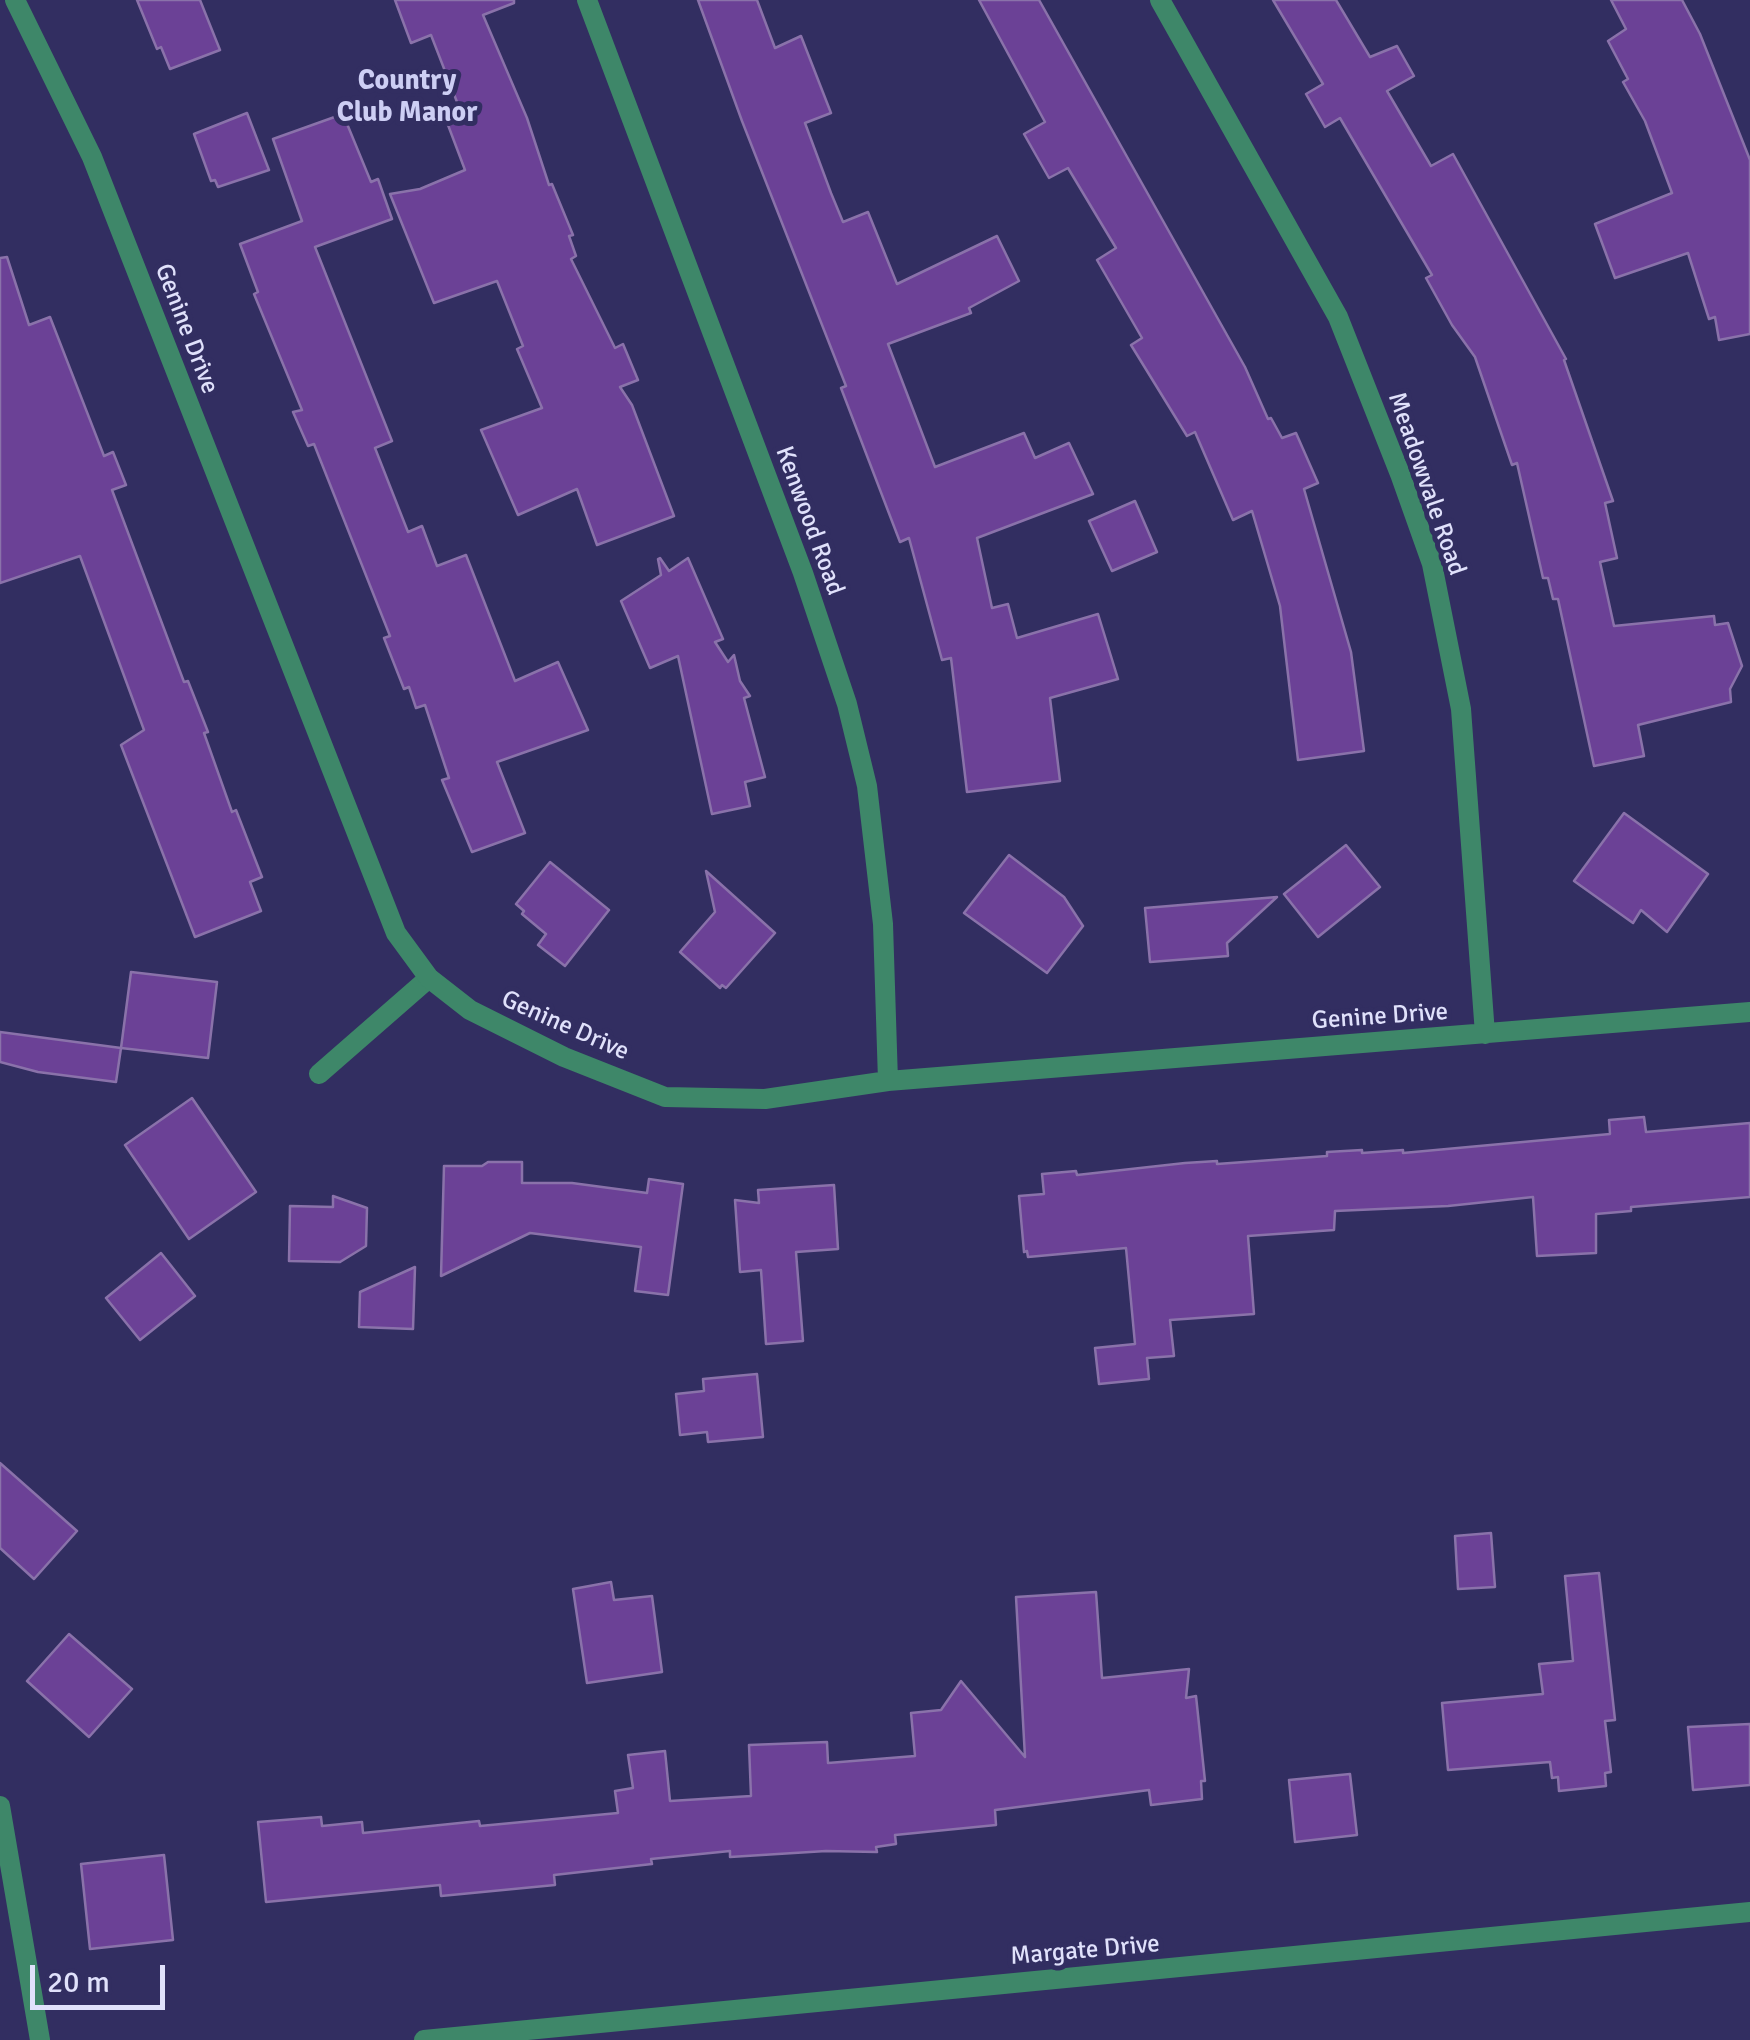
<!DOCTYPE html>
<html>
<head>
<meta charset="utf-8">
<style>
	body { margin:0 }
	#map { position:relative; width:1750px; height:2040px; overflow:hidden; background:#322e61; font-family:Signika,sans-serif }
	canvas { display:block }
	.scale { position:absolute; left:30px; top:1965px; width:135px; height:45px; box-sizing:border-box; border:5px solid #e0e1fb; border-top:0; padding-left:12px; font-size:30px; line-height:35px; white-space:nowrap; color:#e0e1fb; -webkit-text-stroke:8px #322e61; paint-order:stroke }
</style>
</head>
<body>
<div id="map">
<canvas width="1750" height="2040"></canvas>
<div class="scale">20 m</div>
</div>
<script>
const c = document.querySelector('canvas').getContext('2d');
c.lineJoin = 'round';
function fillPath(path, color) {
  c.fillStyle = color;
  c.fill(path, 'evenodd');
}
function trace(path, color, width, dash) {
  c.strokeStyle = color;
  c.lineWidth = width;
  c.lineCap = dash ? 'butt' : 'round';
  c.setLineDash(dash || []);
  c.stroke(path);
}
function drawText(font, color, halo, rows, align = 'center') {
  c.font = font + ' Signika,sans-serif';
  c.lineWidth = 10;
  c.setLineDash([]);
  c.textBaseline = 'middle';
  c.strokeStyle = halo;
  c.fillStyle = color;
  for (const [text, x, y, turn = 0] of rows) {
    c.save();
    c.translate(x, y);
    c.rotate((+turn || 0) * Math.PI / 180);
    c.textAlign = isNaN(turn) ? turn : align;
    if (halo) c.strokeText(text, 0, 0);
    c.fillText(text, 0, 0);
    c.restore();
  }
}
const building = new Path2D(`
	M137 0H200L220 50 170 69 161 47 157 49Z
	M395 0H514V3L483 15 527 118 549 185 552 184 573 235 569 236 576 256 571 259 615 348 623 344 638 380 620 387 632 405 674 516 597 545 577 489 518 515 481 430 542 408 517 349 523 346 497 281 434 303 390 194 420 189 465 170 448 125 464 120 431 35 411 43Z
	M698 0H757L775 48 801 36 831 113 805 123 831 193 843 222 868 212 897 284 997 236 1019 281 969 308 971 313 888 344 935 467 1024 433 1035 458 1069 443 1093 494 977 538 992 608 1008 604 1017 638 1098 614 1118 679 1050 698 1060 781 967 792 951 658 942 660 909 538 900 542 841 388 846 386 742 121Z
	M979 0H1039L1245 367 1268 419 1271 418 1282 438 1296 433 1318 483 1304 489 1351 652 1364 751 1298 760 1280 606 1252 511 1233 520 1195 432 1187 436 1131 345 1142 338 1097 260 1116 248 1068 168 1049 178 1024 134 1045 122Z
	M1273 0H1336L1370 57 1397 46 1414 76 1387 91 1431 166 1453 154 1566 359 1564 360 1613 501 1605 503 1617 558 1600 562 1614 626 1714 616 1715 625 1728 623 1742 666 1730 689 1731 702 1638 725 1644 756 1594 766 1558 599H1553L1548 578H1543L1517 463 1512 465 1475 357 1452 325 1426 278 1432 275 1340 118 1325 127 1306 94 1323 84Z
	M1611 0H1682L1700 34 1750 160V334L1719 340 1715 317 1709 319 1688 253 1615 278 1595 224 1672 193 1645 121 1623 82 1628 79 1608 41 1626 29Z
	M247 113 269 170 218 187 215 180 211 181 194 134Z
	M343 114 371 182 378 179 392 219 315 247 392 441 375 448 408 532 422 526 437 566 466 555 515 681 558 662 588 730 497 762 525 833 472 852 442 780 449 778 425 705 416 708 409 687 404 689 384 638 390 636 314 444 308 446 293 412 302 410 254 294 258 292 240 244 302 221 273 139Z
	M7 257 29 325 50 317 104 456 113 452 126 485 112 490 184 682 188 681 208 732 204 733 232 812 236 810 262 877 250 882 261 911 195 937 121 745 144 730 80 556 0 583V258Z
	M1135 501 1157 552 1112 571 1089 521Z
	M660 558 669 571 688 558 723 639 715 642 728 662 734 655 740 681 750 696 744 698 765 777 745 782 750 806 712 814 678 656 650 668 621 601 661 575 658 559Z
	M1624 813 1708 874 1667 932 1641 910 1633 923 1574 881Z
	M1346 845 1380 887 1318 937 1284 894Z
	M1009 855 1064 897 1083 926 1047 973 964 913Z
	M550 862 609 910 565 966 538 945 546 934 522 914 524 911 516 904Z
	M706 871 775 933 726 988 722 985 720 988 680 952 715 912Z
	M1277 897 1227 943 1228 956 1150 962 1145 908Z
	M131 972 217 982 208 1058 121 1048Z
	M0 1032 121 1048 116 1082 38 1072 0 1062Z
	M192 1098 256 1192 189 1239 125 1145Z
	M1644 1117 1646 1132 1750 1123V1197L1631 1207V1211L1596 1214V1253L1537 1256 1533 1197 1448 1206 1335 1211 1334 1230 1248 1236 1254 1314 1170 1320 1174 1356 1147 1358 1149 1379 1099 1384 1095 1348 1135 1344 1126 1248 1028 1257 1027 1251 1024 1252 1019 1196 1044 1194 1042 1174 1076 1171 1077 1175 1185 1163 1217 1161V1164L1327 1156V1152L1362 1150V1153L1403 1150V1153L1610 1134 1609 1120Z
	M488 1162H522V1183H572L647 1193 649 1179 683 1184 668 1295 635 1291 641 1247 530 1233 441 1276 444 1166H482Z
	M834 1185 838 1249 796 1252 803 1341 766 1344 761 1270 740 1272 735 1200 759 1203 758 1190Z
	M333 1196 367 1208 366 1246 340 1262 289 1261 290 1206 333 1207Z
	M161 1253 195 1296 140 1340 106 1298Z
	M415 1267 413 1329 359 1327 360 1292Z
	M757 1374 763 1437 708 1442 707 1432 680 1435 676 1394 704 1391 703 1379Z
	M0 1463 77 1531 34 1579 0 1548Z
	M1491 1533 1495 1587 1458 1589 1455 1536Z
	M1599 1573 1615 1720 1605 1721 1611 1772 1605 1773 1606 1786 1559 1791 1558 1777 1552 1778 1550 1762 1448 1770 1442 1703 1543 1694 1539 1664 1573 1661 1565 1576Z
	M611 1582 614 1600 652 1596 662 1672 587 1683 573 1589Z
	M1096 1592 1102 1678 1189 1669 1186 1698 1196 1696 1205 1781H1201L1202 1799 1151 1805 1149 1790 995 1810 996 1825 895 1835 896 1844 876 1847 877 1852 826 1851 730 1857V1851L651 1859 652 1864 554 1875 555 1885 441 1896 440 1885 266 1902 258 1822 321 1817 322 1826 362 1822 363 1833 479 1821 480 1826 618 1813 615 1791 633 1788 628 1755 665 1751 670 1801 751 1796 749 1745 827 1742 828 1763 915 1756 911 1713 941 1710 961 1681 1025 1757 1016 1597Z
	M69 1634 132 1689 89 1737 27 1681Z
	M1750 1724V1785L1693 1790 1688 1727Z
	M1350 1774 1357 1835 1295 1842 1289 1780Z
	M164 1855 173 1940 90 1949 81 1864Z`);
fillPath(building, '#6b4196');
trace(building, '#8a72aa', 2.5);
trace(new Path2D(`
	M319 1074 429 978
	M0 1806 40 2040`), '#3e8769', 20);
trace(new Path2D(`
	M15 0 92 157 396 933 429 978 470 1010 564 1057 665 1097 765 1099 888 1081 1750 1012
	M587 0 803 573 847 704 867 786 883 924 888 1081
	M1160 0 1338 317 1400 474 1432 564 1461 709 1485 1034
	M424 2040 1750 1912`), '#3e8769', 20);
drawText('25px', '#e0e1fb', '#322e61', [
	["Genine Drive",186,329,69],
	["Meadowvale Road",1426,484,71],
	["Kenwood Road",809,521,70],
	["Genine Drive",1380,1017,-4],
	["Genine Drive",565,1026,24],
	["Margate Drive",1085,1951,-5]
]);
drawText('bold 28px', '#cdcef4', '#322e61', [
	["Country",407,82],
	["Club Manor",407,114]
]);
</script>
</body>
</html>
